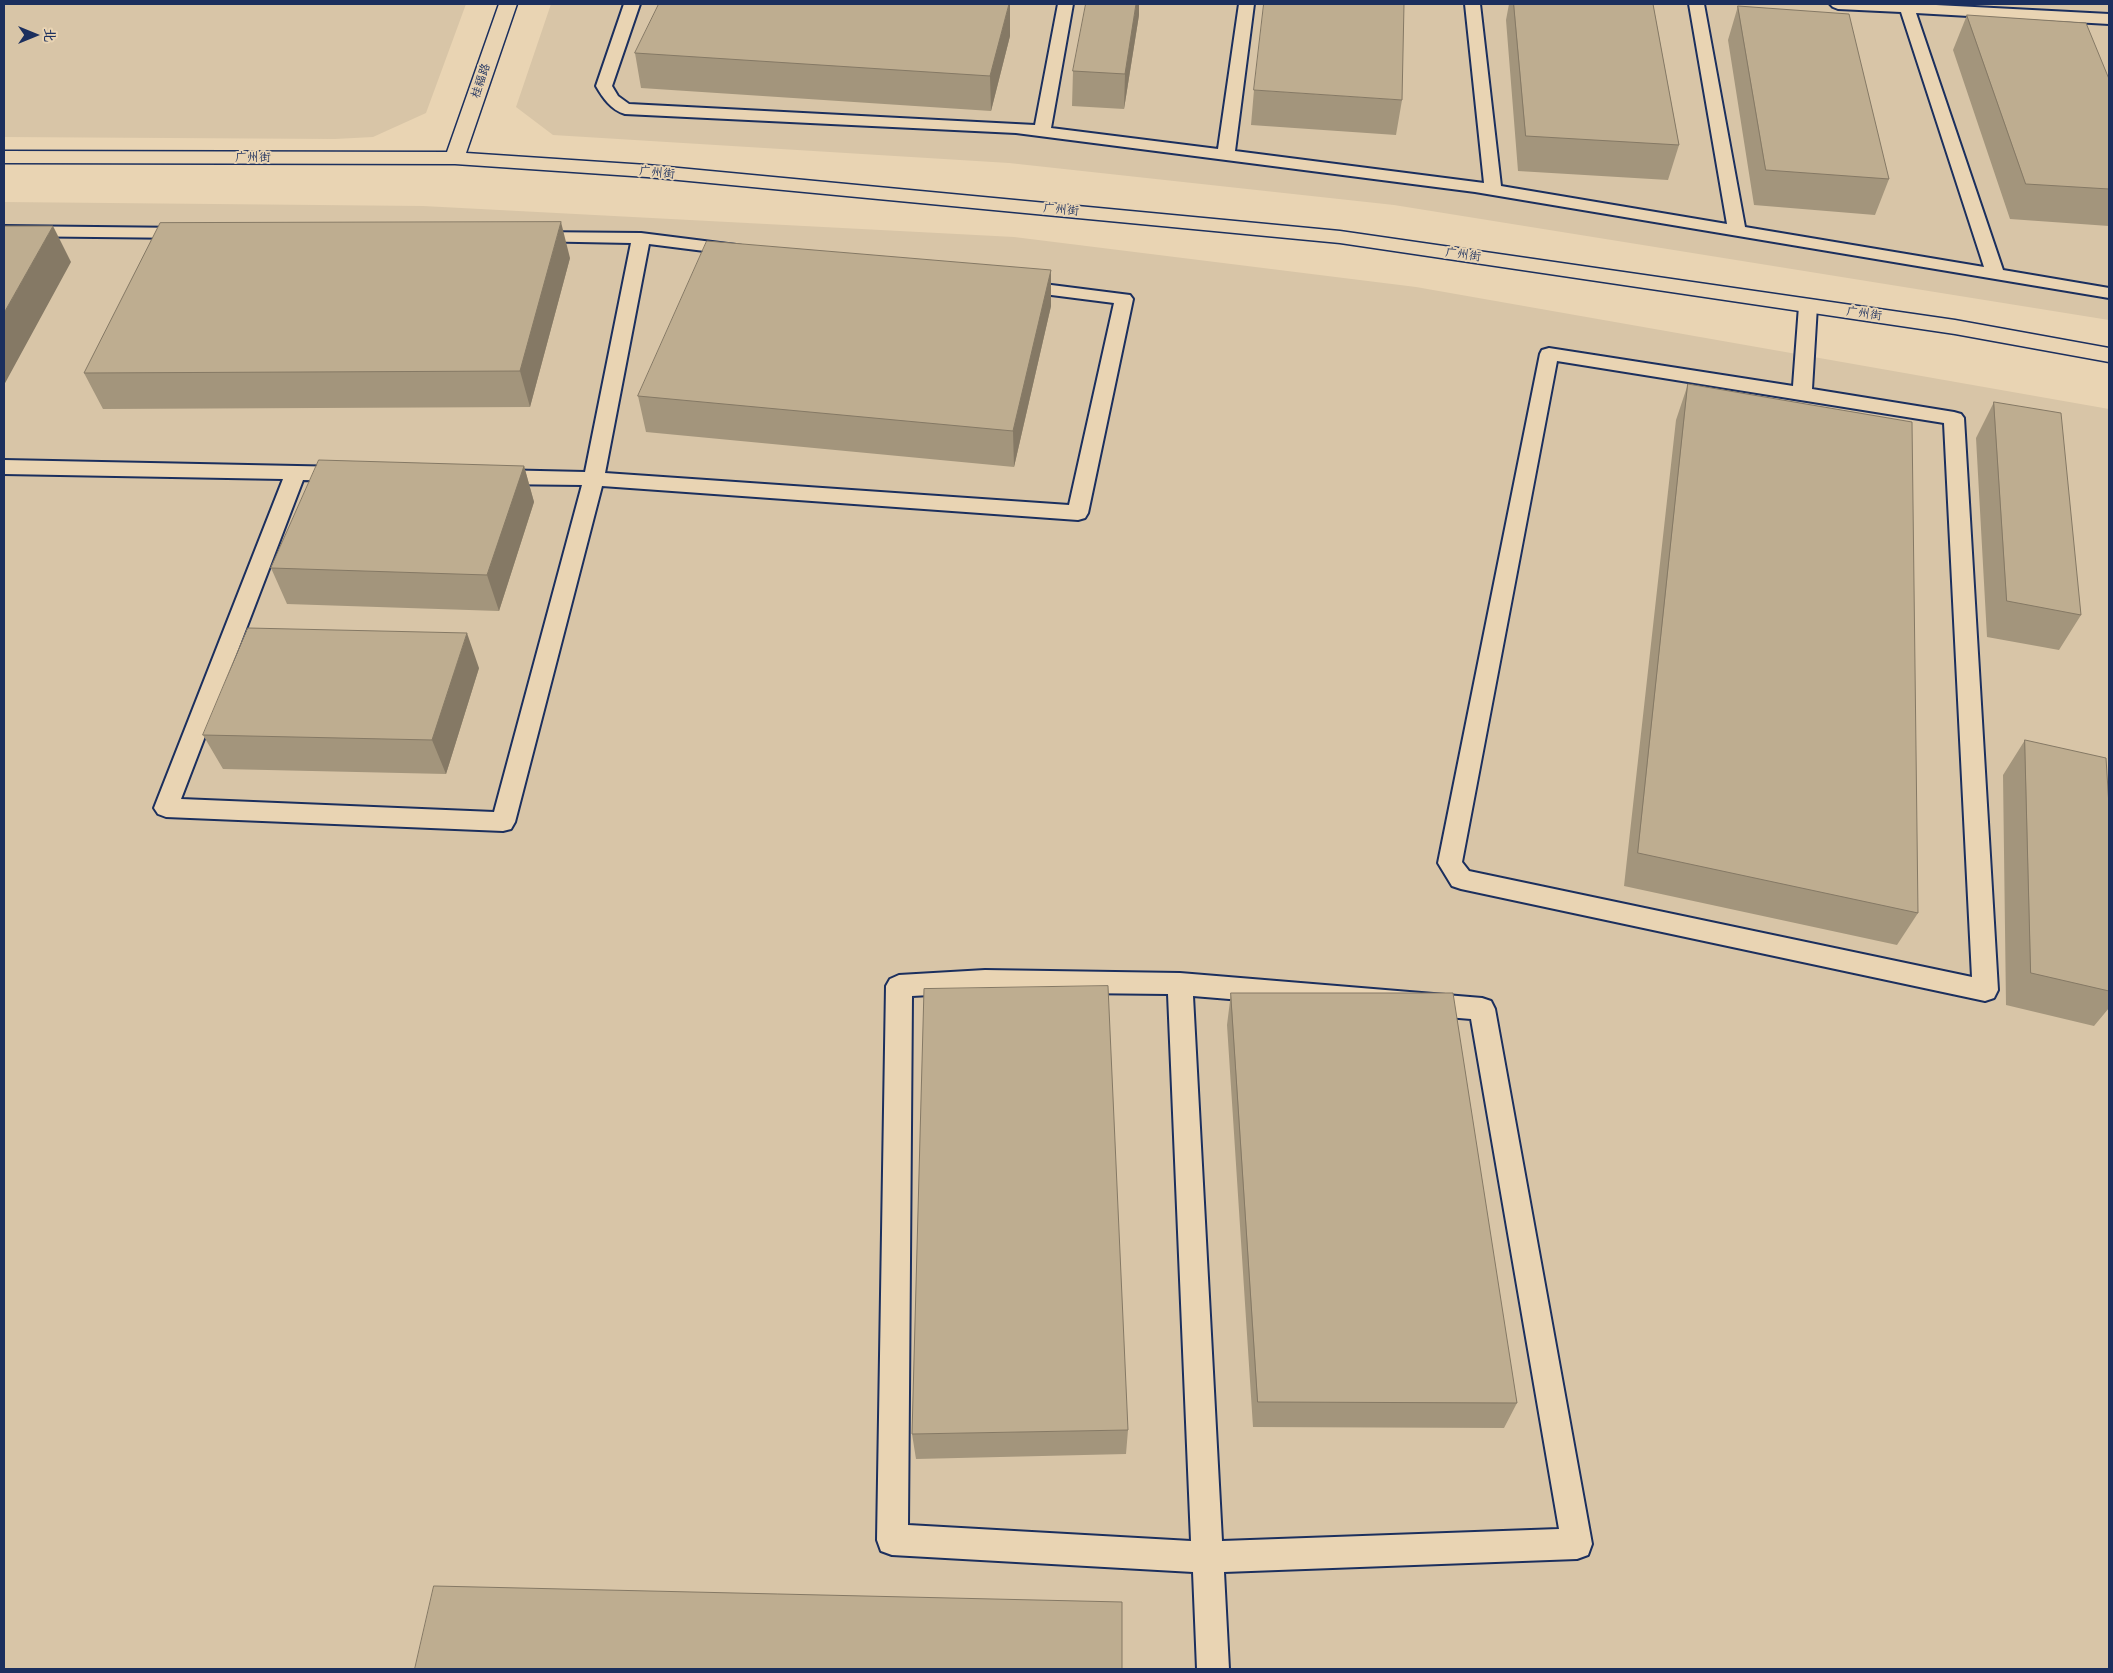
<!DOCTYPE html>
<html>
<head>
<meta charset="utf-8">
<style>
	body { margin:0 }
	#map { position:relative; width:2113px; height:1673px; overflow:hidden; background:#e9d4b3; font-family:"Patrick Hand","LXGW WenKai TC",sans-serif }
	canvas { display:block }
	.frame { position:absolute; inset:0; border:5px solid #1b2f5e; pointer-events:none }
	.north { position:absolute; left:10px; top:10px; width:50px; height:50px; -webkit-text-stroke:4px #e9d4b3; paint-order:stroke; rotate:90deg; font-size:14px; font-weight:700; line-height:20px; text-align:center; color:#1b2f5e }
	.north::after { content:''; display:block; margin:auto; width:18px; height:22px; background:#1b2f5e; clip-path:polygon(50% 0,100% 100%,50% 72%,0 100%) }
</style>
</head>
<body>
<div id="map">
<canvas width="2113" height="1673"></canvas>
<div class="frame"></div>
<div class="north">北</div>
</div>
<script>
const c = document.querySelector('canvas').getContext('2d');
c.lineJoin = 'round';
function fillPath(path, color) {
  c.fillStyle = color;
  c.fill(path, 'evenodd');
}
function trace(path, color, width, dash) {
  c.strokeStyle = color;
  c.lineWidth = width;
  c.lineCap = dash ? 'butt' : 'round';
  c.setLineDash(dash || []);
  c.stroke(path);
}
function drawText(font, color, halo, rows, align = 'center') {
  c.font = font + ' "Patrick Hand","LXGW WenKai TC",sans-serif';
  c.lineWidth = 4;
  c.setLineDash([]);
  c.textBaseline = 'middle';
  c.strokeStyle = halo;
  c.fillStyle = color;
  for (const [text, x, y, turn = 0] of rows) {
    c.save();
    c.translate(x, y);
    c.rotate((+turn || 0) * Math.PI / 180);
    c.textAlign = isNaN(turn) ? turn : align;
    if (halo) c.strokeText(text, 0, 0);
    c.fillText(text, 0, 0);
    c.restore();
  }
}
fillPath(new Path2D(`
	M4 4H466L426 113 373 137 335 139 4 137Z
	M551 4H2109V320L1394 205 1009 163 553 135 516 107Z
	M4 202 423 206 1014 237 1416 287 2109 409V1669H4Z`), '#d8c5a7');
const lane = new Path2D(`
	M624 4H640L612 86 618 96 629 104 1035 125 1058 4H1073L1051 128 1218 149 1239 4H1254L1235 151 1484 183 1465 4H1480L1501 186 1727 224 1689 4H1704L1745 227 1984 267 1901 12 1838 9 1833 7 1830 4H1917L2109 14V24L1916 13 2003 270 2109 288V298L1475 192 1016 133 625 114C611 110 603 98 596 86Z
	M4 226 187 228 193 229 196 233 193 237 187 238 4 236Z
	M533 232 641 233 736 245 742 246 745 250 742 254 736 255 649 244 605 473 1069 505 1114 303 1020 291 1014 290 1011 286 1014 282 1020 281 1130 295 1133 299 1088 513 1085 518 1078 520 602 486 515 822 511 829 503 831 166 817 158 814 154 808 283 479 4 474V460L346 467 353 469 356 474 353 479 346 481 303 480 181 799 494 812 582 485 495 484 488 482 485 477 488 472 495 470 585 472 631 243 527 241 524 237 527 233Z
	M1808 300 1814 302 1817 306 1812 389 1954 412 1961 414 1964 418 1998 990 1994 998 1985 1001 1461 889 1452 886 1438 863 1540 354 1542 350 1549 348 1793 386 1799 306 1802 302ZM1557 361 1944 423 1972 977 1469 871 1462 862Z
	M985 970 1180 973 1482 998 1491 1001 1495 1009 1592 1544 1588 1555 1577 1559 1224 1572 1229 1669H1197L1193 1572 892 1555 881 1551 877 1540 886 986 890 979 899 975ZM985 992 1168 994 1191 1541 908 1525 912 996ZM1193 996 1471 1019 1559 1529 1222 1541Z`);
const secondary = new Path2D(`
	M499 4H517L466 153 647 165 1340 231 1955 320 2109 348V362L1955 334 1340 243 647 177 455 164 4 163V151L447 152Z`);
trace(lane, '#1b2f5e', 4);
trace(secondary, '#1b2f5e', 3);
fillPath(lane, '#e9d4b3');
fillPath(secondary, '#e9d4b3');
fillPath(new Path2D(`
	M1509 4H1653L1679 145 1668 180 1518 171 1506 20Z
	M1738 6 1889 179 1875 215 1754 205 1728 40Z
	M1139 15 1124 109 1072 106 1073 71Z
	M1967 15 2109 79V226L2010 219 1953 50Z
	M1010 36 991 111 641 88 635 53Z
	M1254 90 1402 100 1396 135 1251 125Z
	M570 258 530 407 103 409 84 373Z
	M1051 270V306L1014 467 646 432 638 396Z
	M1688 384 1918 913 1897 945 1624 886 1676 420Z
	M1994 402 2081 615 2059 650 1987 637 1976 438Z
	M524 466 534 502 499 611 287 604 271 568Z
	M479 668 446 774 223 769 203 735Z
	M2025 740 2109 806V1008L2094 1026 2006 1005 2003 775Z
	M1231 993 1517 1403 1504 1428 1253 1427 1227 1025Z
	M1128 1430 1126 1454 916 1459 912 1434Z`), '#a3957c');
fillPath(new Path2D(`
	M1009 4H1010V36L991 111 990 76Z
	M1136 4H1139V15L1124 109 1125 74Z
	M561 222 570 258 530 407 520 371Z
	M53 226 71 262 4 385V313Z
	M1051 270V306L1014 467 1013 431Z
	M524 466 534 502 499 611 487 575Z
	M467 633 479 668 446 774 432 740Z`), '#857965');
const building = new Path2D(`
	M659 4H1009L990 76 635 53Z
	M1086 4H1136L1125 74 1073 71Z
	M1264 4H1404L1402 100 1254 90Z
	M1514 4H1653L1679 145 1526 136Z
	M1738 6 1849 14 1889 179 1766 170Z
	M1967 15 2086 23 2109 79V189L2026 184Z
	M561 222 520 371 84 373 160 223Z
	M4 226H53L4 313Z
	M707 241 1051 270 1013 431 638 396Z
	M1688 384 1912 422 1918 913 1638 853Z
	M1994 402 2061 413 2081 615 2007 601Z
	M319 460 524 466 487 575 271 568Z
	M248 628 467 633 432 740 203 735Z
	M2025 740 2106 758 2109 806V991L2031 973Z
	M1108 986 1128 1430 912 1434 924 989Z
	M1231 993H1453L1517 1403 1258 1402Z
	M434 1586 1122 1602V1669H415Z`);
fillPath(building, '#bead90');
trace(building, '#857965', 1);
drawText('12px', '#1b2f5e', '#e9d4b3', [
	["桂福路",481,81,-71],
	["广州街",253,158],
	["广州街",657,173,5],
	["广州街",1061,210,5],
	["广州街",1463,255,8],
	["广州街",1864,314,8]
]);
</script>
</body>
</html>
